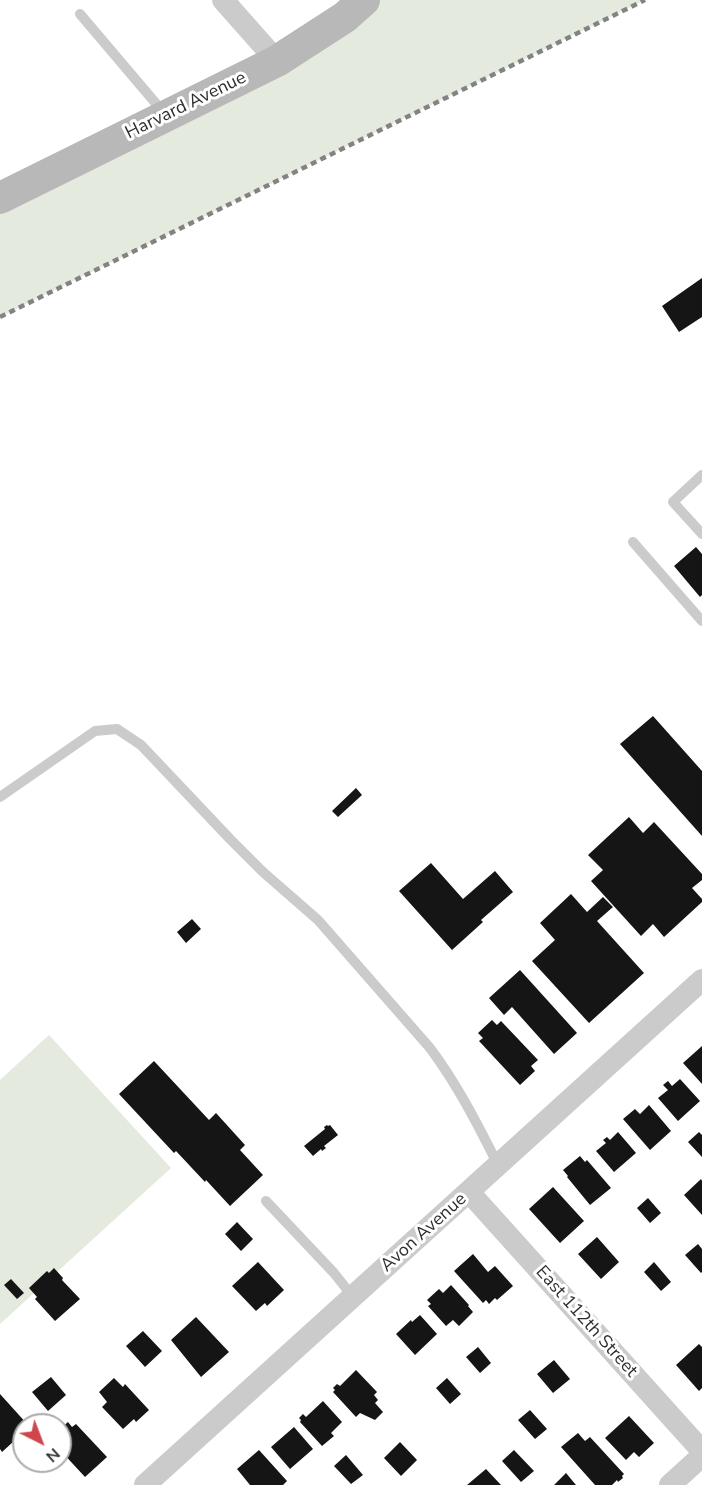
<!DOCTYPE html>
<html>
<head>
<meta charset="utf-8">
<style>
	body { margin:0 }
	#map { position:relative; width:702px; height:1485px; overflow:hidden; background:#fff; font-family:"Nunito Sans",sans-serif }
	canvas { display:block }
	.north { position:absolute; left:12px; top:1413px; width:60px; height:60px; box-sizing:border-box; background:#fff; border:2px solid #ababab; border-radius:50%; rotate:138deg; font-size:16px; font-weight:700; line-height:24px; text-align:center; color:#2e2e2e }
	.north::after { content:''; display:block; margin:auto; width:21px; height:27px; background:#ce474c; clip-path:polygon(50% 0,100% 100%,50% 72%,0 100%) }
</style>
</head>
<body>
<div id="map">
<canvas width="702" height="1485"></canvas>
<div class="north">N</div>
</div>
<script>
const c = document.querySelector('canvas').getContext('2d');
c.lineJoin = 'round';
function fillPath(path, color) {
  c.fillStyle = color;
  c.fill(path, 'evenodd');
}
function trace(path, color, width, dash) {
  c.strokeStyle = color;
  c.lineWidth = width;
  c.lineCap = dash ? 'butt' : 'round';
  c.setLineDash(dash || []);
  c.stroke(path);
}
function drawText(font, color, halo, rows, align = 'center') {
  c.font = font + ' "Nunito Sans",sans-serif';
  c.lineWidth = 6;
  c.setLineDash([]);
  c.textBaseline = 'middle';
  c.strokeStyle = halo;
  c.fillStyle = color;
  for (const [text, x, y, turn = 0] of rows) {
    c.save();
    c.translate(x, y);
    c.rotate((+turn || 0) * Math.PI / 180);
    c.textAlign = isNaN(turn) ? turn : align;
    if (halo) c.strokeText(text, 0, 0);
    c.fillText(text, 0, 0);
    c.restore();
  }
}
fillPath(new Path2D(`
	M364 0H645L0 317V198Z
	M49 1035 171 1168 0 1324V1080Z`), '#e4eade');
fillPath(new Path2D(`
	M702 278V317L679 332 662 306Z
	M696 547 702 554V595L700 597 674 566Z
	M653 716 702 771V836L620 744Z
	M356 788 362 795 338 817 332 811Z
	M629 817 643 833 654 822 702 874V880L692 888 702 899V902L664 937 653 924 641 936 591 881 603 870 588 855Z
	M431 863 463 899 495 871 513 892 481 920 483 922 452 950 399 891Z
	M571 894 587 912 603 897 613 907 597 921 644 973 589 1023 532 961 555 940 540 923Z
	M192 919 201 929 186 943 177 932Z
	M520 970 577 1033 554 1054 512 1007 504 1015 489 998Z
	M492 1020 497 1025 501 1021 538 1060 531 1066 535 1071 520 1085 479 1041 483 1038 478 1033Z
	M702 1046V1084L683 1063Z
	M154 1061 209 1120 216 1113 245 1145 240 1150 263 1175 230 1206 206 1180 205 1182 176 1151 174 1153 119 1094Z
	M680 1079 700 1101 678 1121 658 1098 668 1090 663 1085 668 1081 672 1086Z
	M649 1105 671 1131 650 1150 623 1119 635 1109 640 1114Z
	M327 1125 328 1126 330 1125 338 1135 324 1146 326 1148 322 1151 321 1149 313 1156 304 1146 325 1129 324 1127Z
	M618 1132 636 1153 614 1172 596 1151 606 1143 603 1140 607 1137 610 1140Z
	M699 1132 702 1135V1157L688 1142Z
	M580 1156 585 1162 587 1160 611 1188 590 1205 567 1177 568 1176 563 1170Z
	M701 1179 702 1181V1215L684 1195Z
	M553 1187 584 1221 560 1243 529 1209Z
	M648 1198 661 1213 650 1223 637 1208Z
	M237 1222 253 1239 241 1251 225 1234Z
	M597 1237 619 1262 601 1279 578 1254Z
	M698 1244 702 1249V1272L701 1273 685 1255Z
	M473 1254 488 1272 495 1266 513 1286 497 1300 495 1298 489 1304 486 1300 483 1303 454 1271Z
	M258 1262 284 1290 267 1306 265 1303 256 1311 232 1286Z
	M654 1262 671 1282 661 1291 644 1272Z
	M54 1268 63 1278 62 1280 80 1299 55 1321 35 1299 37 1297 29 1288 47 1271 49 1273Z
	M11 1279 24 1293 17 1299 4 1285Z
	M451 1285 469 1305 468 1306 473 1312 459 1326 453 1320 446 1326 428 1306 431 1304 427 1300 439 1289 443 1293Z
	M420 1315 437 1334 415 1355 396 1334 411 1320 412 1322Z
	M196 1317 229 1352 201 1377 171 1340Z
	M143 1331 162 1351 145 1367 126 1346Z
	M699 1344 702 1347V1388L699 1391 676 1365Z
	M478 1347 491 1363 480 1373 466 1357Z
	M554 1360 570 1379 553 1393 537 1374Z
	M356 1370 377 1392 374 1395 378 1400 375 1403 383 1412 375 1420 360 1413 356 1417 333 1392 335 1390 333 1388 337 1384 340 1386Z
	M51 1377 66 1395 48 1411 32 1392Z
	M114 1378 123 1387 125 1384 149 1410 136 1422 134 1419 123 1429 102 1407 107 1402 99 1392Z
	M447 1378 461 1394 450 1404 436 1388Z
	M0 1394 28 1425H24V1439L16 1446 13 1442 2 1452 0 1449Z
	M323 1401 342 1422 331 1433 334 1436 322 1446 300 1422 301 1420 299 1418 303 1414 306 1417Z
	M530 1410 547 1429 535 1439 518 1420Z
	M629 1416 654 1443 639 1457 634 1452 626 1460 605 1438Z
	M68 1422 72 1427 76 1424 107 1457 85 1477 60 1450V1429Z
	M294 1427 313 1449 290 1469 271 1447Z
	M578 1433 585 1441 590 1437 624 1474 622 1476 623 1478 618 1482 617 1480 612 1485H595L561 1447Z
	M400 1442 417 1460 401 1476 384 1458Z
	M259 1450 287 1481 283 1485H250L237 1469Z
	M514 1450 534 1471 521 1482 502 1461Z
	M346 1455 363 1475 351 1484 334 1466Z
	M486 1469 501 1485H467Z
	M566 1473 576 1485H554Z`), '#151515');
trace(new Path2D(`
	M80 14 164 113
	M702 475 673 502 702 534
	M633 542 702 621
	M0 797 95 731 117 729 141 745 230 839 263 872 318 920 430 1048C457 1084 478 1125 498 1165
	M266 1201 334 1273 353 1297`), '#cbcbcb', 10);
trace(new Path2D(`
	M223 0 277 61
	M469 1192 702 1451
	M145 1485 702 980
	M670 1485 702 1456`), '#cbcbcb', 22);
trace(new Path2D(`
	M0 198 277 61 345 17 364 0`), '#b8b8b8', 32);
trace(new Path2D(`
	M0 317 645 0`), '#838383', 4.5, [6, 4.5]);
drawText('18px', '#2e2e2e', '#fff', [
	["Harvard Avenue",186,106,-26],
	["Avon Avenue",424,1233,-42],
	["East 112th Street",586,1322,48]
]);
</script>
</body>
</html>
